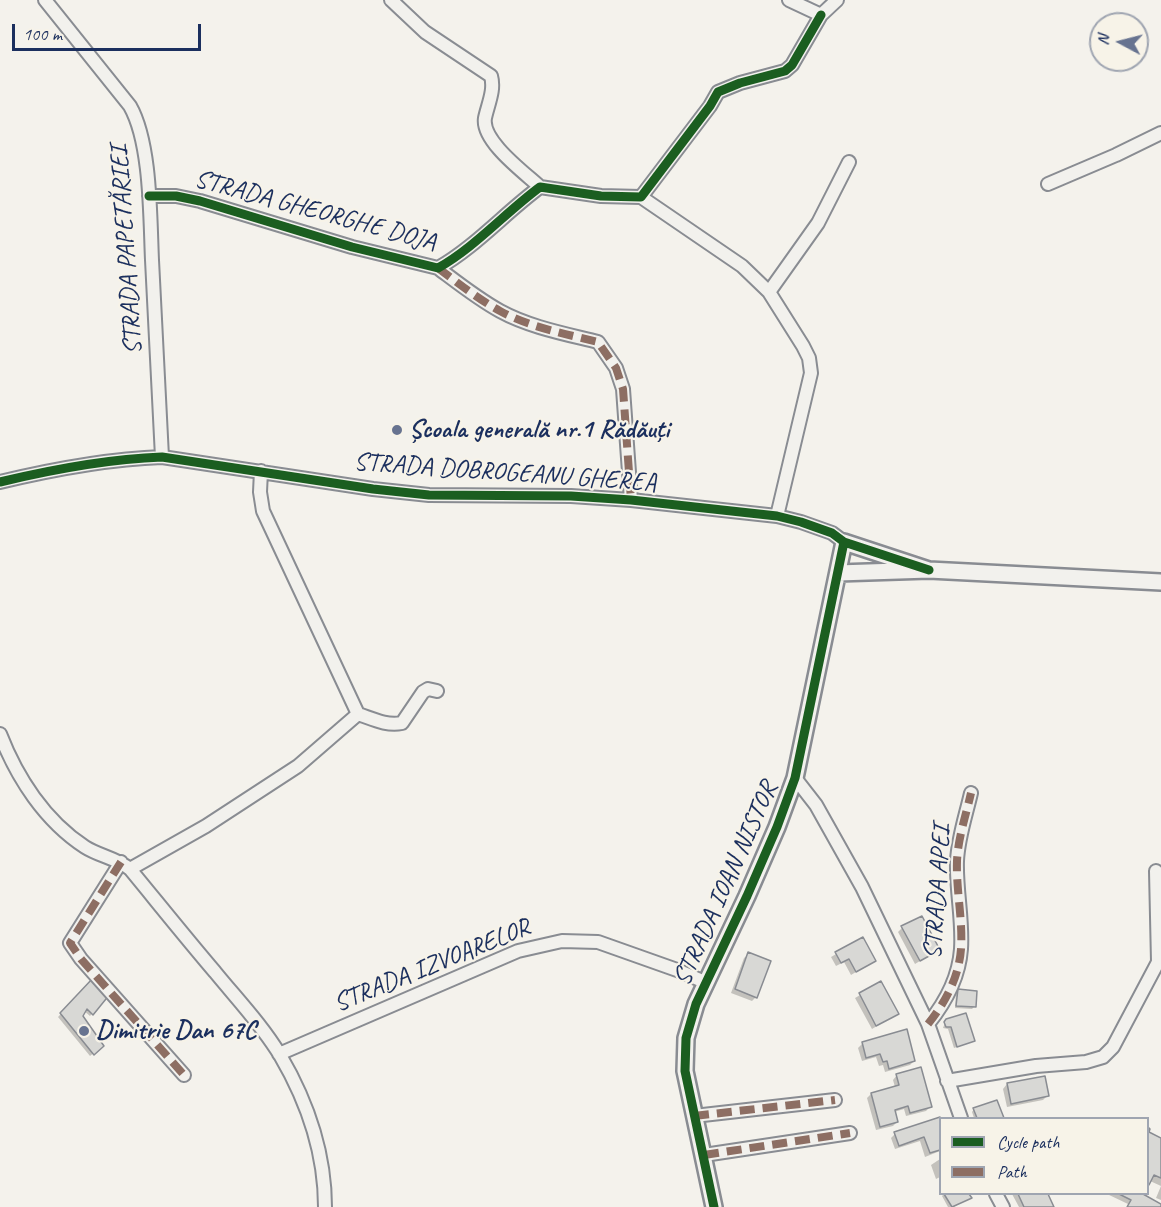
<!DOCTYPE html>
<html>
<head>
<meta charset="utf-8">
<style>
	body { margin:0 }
	#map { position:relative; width:1161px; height:1207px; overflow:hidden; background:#f4f2ec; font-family:Caveat,sans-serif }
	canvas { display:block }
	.legend { position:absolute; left:939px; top:1117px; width:210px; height:78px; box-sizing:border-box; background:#f7f3e8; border:2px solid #9fa5b1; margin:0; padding:8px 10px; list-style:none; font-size:18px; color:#1b2f5e }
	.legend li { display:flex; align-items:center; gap:12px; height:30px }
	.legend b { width:30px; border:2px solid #9fa5b1 }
	.north { position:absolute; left:1089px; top:12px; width:60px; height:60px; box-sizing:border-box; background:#f7f3e8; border:2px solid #9fa5b1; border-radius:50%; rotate:277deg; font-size:16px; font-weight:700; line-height:24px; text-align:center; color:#1b2f5e }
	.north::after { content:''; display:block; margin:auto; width:21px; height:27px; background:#677390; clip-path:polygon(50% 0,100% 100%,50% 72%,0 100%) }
	.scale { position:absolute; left:12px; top:24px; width:189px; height:27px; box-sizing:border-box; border:3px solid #1b2f5e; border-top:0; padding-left:8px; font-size:18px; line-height:21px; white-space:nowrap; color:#1b2f5e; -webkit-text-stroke:4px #f7f3e8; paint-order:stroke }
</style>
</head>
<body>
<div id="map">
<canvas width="1161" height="1207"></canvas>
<ul class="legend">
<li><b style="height:8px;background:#1b5e20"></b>Cycle path</li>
<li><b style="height:8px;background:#8d6e63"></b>Path</li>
</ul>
<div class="north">N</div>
<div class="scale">100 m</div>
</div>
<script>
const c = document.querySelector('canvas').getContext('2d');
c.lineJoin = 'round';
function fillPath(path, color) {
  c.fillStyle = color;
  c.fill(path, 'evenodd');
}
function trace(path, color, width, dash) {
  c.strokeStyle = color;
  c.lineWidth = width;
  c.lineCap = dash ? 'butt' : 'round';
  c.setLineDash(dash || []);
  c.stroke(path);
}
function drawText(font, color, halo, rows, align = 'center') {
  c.font = font + ' Caveat,sans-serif';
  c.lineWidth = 4.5;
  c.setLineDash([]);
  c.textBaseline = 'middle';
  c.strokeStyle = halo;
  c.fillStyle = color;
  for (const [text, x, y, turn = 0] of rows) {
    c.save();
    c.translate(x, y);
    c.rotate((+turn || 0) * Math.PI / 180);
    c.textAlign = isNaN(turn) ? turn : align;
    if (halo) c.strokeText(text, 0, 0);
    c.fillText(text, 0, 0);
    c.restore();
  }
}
fillPath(new Path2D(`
	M902 928 938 950 915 964 898 932Z
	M862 939 874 961 851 975 844 962 836 966 831 957Z
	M749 954 756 997 752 1001 731 993 744 958Z
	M93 980 108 994 90 1016 84 1011 81 1016 102 1046 90 1056 58 1017Z
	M881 983 897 1014 872 1029 855 998Z
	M958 991 974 1007 972 1009 955 1008 956 993Z
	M946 1020 973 1041 954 1048 948 1029 943 1028Z
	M862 1044 914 1061 910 1065 885 1072 883 1065 879 1066 876 1057 862 1061 858 1048Z
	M897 1075 930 1107 926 1111 906 1116 904 1109 894 1112 897 1122 893 1126 876 1130 867 1098 871 1094 895 1087 893 1080Z
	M1007 1084 1047 1096 1043 1100 1007 1107 1003 1089Z
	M997 1102 1002 1118H974L972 1112 974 1109Z
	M939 1119 940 1151 925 1157 920 1141 895 1149 891 1138 895 1134Z
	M1148 1133 1161 1139V1200L1156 1198 1161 1186 1150 1181 1148 1185Z
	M940 1159V1177L936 1179 931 1165Z
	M944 1194H968L970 1197 954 1207H948L942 1196Z
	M1012 1194H1046L1052 1207H1019Z
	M1107 1194H1141L1140 1195 1161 1207H1127L1128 1204Z`), '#0003');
const building = new Path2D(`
	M922 916 940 950 920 961 901 926Z
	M863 937 876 961 856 972 849 959 841 963 835 952Z
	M748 952 771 961 757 998 735 989Z
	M93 978 110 994 93 1015 87 1009 83 1016 104 1046 94 1055 60 1013Z
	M881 981 899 1014 876 1026 859 993Z
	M958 989 977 991 976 1007 956 1006Z
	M966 1013 975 1041 957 1047 951 1027H946L944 1022 946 1019Z
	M907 1029 915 1061 889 1069 887 1061 883 1062 880 1054 866 1058 862 1042Z
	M921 1067 932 1107 910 1113 908 1106 895 1110 898 1122 880 1127 871 1093 899 1085 896 1074Z
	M1045 1076 1049 1096 1011 1104 1007 1083Z
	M997 1100 1004 1118H977L973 1108Z
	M940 1117V1150L930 1153 924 1137 899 1146 894 1132Z
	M1148 1127 1150 1129 1149 1132 1161 1138V1178L1154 1175 1149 1185 1148 1184Z
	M944 1194H969L972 1198 952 1207Z
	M1018 1194H1048L1054 1207H1024Z
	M1119 1194H1143L1161 1204V1207H1127L1131 1200Z`);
fillPath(building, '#d8d8d5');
trace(building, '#898c92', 1.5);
const minor = new Path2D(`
	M45 0 130 106C151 143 150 216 152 260 155 326 159 391 162 457
	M391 0 425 32 491 76C495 90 488 104 485 118 481 141 525 173 540 187
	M789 0 821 15 837 0
	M1048 184 1116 155 1161 133
	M149 196H176L200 201 352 247 438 268C474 248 506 212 540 187L601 196 641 197 710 106 718 92 740 83 785 71 792 65 821 15
	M641 197 742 266 769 292 803 346 809 358 811 373 777 516
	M438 268C458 283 478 299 500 311 529 327 566 334 598 342L616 368 623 389 631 500
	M769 292 818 223 849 162
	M0 482C54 469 107 459 162 457L373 489 429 495 571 496 631 500 777 516 801 522 832 533 844 542
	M358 714C373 719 386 726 402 723L423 692 428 689 437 691
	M0 734C17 778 45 821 85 847 99 856 116 858 130 869 158 903 186 938 215 972 237 999 262 1025 280 1055 307 1101 325 1153 325 1207
	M795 778 816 805 862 887 928 1024 961 1118
	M121 862 70 943 81 959 184 1075
	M130 869 206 826 298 766 358 714 263 511 260 492 261 471
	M928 1024C945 1003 959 977 961 949 963 920 956 890 957 861 958 838 966 815 971 793
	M279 1054 518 951 562 941 598 942 677 970 707 983
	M947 1081 1036 1066 1086 1062 1103 1057 1113 1047 1158 962 1156 871
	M694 1116 835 1100
	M704 1155 850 1133
	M996 1194 1003 1207`);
const tertiary = new Path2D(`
	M838 573 929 570 1161 582
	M714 1207 685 1071 686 1038 696 1004 747 896 777 827 795 778 844 542 929 570`);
trace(minor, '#898c92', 16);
trace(tertiary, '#898c92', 20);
trace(minor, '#f2f1ed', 12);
trace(tertiary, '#f2f1ed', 15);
trace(new Path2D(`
	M438 268C458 283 478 299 500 311 529 327 566 334 598 342L616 368 623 389 631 500
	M121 862 70 943 81 959 184 1075
	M928 1024C945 1003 959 977 961 949 963 920 956 890 957 861 958 838 966 815 971 793
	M694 1116 835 1100
	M704 1155 850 1133`), '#8d6e63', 8, [15, 8]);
trace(new Path2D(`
	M149 196H176L200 201 352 247 438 268C474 248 506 212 540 187L601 196 641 197 710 106 718 92 740 83 785 71 792 65 821 15
	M0 482C54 469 107 459 162 457L373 489 429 495 571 496 631 500 777 516 801 522 832 533 844 542 929 570
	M714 1207 685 1071 686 1038 696 1004 747 896 777 827 795 778 844 542`), '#1b5e20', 9);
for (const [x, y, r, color] of [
	[397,430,6,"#677390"],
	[84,1031,6,"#677390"]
]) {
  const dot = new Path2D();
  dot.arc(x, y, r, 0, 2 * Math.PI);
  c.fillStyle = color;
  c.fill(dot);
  trace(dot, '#f7f3e8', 2);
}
drawText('26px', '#1b2f5e', '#f7f3e8', [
	["STRADA GHEORGHE DOJA",315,211,15],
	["STRADA PAPETĂRIEI",127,250,-94],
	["STRADA DOBROGEANU GHEREA",505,473,4],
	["STRADA IOAN NISTOR",726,884,-66],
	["STRADA APEI",938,892,-86],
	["STRADA IZVOARELOR",432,966,-22]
]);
drawText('bold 26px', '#1b2f5e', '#f7f3e8', [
	["Școala generală nr.1 Rădăuți",409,430],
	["Dimitrie Dan 67C",96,1031]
], 'left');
</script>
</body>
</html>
